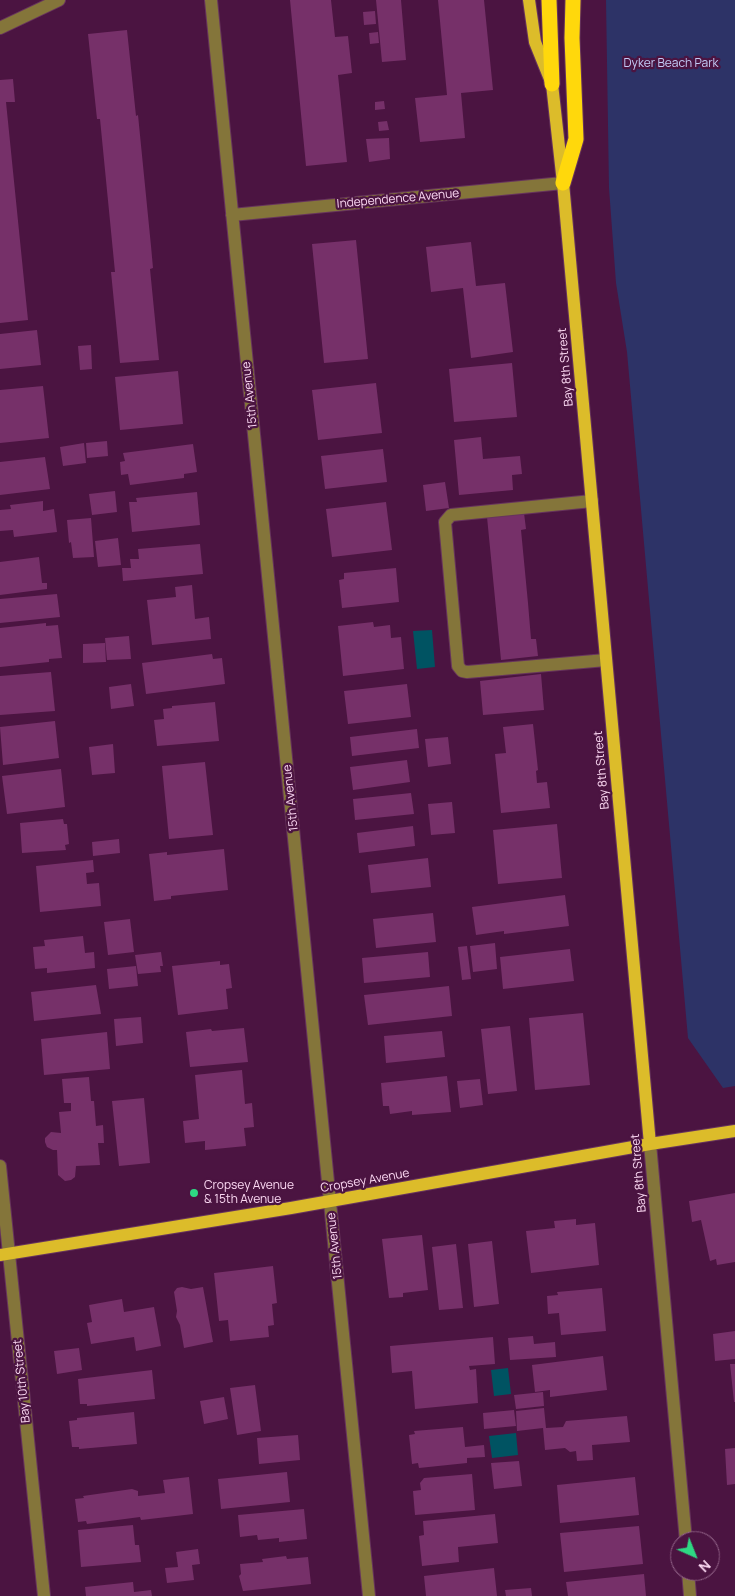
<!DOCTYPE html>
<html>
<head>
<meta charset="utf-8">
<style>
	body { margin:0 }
	#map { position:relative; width:735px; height:1596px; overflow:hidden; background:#4b1441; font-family:Manrope,sans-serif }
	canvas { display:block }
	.north { position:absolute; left:670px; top:1531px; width:50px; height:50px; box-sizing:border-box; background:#4b1441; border:1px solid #926388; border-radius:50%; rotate:136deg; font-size:14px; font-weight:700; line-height:20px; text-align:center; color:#fcd9f3 }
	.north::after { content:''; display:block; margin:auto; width:18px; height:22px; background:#2ed883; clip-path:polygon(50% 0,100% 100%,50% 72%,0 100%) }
</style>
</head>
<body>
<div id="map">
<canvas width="735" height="1596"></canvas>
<div class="north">N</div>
</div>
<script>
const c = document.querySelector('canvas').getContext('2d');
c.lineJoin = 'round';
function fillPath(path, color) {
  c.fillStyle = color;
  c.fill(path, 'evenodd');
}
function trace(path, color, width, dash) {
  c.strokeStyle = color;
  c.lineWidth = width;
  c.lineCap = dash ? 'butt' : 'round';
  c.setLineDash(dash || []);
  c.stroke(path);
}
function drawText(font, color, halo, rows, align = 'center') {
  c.font = font + ' Manrope,sans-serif';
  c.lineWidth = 4.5;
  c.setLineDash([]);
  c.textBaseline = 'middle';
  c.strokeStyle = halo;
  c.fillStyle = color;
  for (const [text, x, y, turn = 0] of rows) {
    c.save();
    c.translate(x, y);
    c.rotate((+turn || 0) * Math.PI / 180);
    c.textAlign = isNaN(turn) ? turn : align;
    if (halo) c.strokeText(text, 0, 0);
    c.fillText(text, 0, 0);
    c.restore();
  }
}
fillPath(new Path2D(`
	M606 0H735V1086L723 1088 688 1038 627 352 616 283 609 188Z`), '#2d3367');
fillPath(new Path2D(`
	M432 630 435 667 417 669 413 631Z
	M508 1368 511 1394 494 1396 491 1370Z
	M516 1433 518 1455 492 1458 489 1436Z`), '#005362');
fillPath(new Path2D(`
	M290 0H331L335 37 348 36 352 73 338 75 347 162 306 166Z
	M376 0H401L406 60 382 62Z
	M438 0H484L493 90 461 93 465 138 420 142 415 98 447 95Z
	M375 11 376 24 364 25 363 12Z
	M127 30 136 116 138 115 151 246 153 268 150 269 159 360 120 363 111 272H115L100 119H97L88 34Z
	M378 32 379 43 370 44 369 33Z
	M13 79 15 102H6L28 320 0 323V80Z
	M384 101 385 109 375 110V102Z
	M387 121 389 130 379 131 378 122Z
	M389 138 390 159 369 162 366 139Z
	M356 240 368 359 324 363 312 244Z
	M471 242 476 286 505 283 513 352 471 358 463 288 431 292 426 247Z
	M37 330 41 365 0 369V334Z
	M91 345 92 369 80 370 78 346Z
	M512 363 517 417 454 422 449 369Z
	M178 371 183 424 120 430 115 377Z
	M376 383 382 433 318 440 312 390Z
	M43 386 49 438 0 443V390Z
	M481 437 483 459 520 456 522 474 512 475 513 490 459 495 454 440Z
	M107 441 108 456 87 458 86 443Z
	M84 443 86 463 63 466 60 447Z
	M193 444 197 472 184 474V478L130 485 128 474 121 475 120 462 125 461 123 453Z
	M383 449 387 482 325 489 321 456Z
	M45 457 50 489 0 495V462Z
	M445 482 449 508 426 511 423 485Z
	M115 491 117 512 92 515 89 494Z
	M197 492 200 525 132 532 129 502H137L136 498Z
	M43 501V511L54 509 57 532 14 537 13 530 0 531V510L11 509 10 505Z
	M386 502 392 550 332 557 326 509Z
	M524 513 526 529 521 530 528 603 531 639H536L538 656 501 660 487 517Z
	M91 518 94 557 73 558 71 542 69 543 67 520Z
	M118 538 121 565 98 567 95 541Z
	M200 544 203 574 123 581 122 568H131L130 559H139L138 549Z
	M39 557 42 583H47V589L0 595V562Z
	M396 568 399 602 342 608 339 580 344 579V573Z
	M192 585 195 619 209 617 211 639 152 645 147 600 176 597 175 587Z
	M57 594 60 617 0 623V599Z
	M373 622 374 627 390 625 391 638 401 637 404 669 343 676 338 626Z
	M46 623V626L58 625 62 658 49 659V662L0 667V628Z
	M129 636 131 659 107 660 105 638Z
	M105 643 106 662 83 663V644Z
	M212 654 213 659 222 658 225 684 146 694 142 663Z
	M51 672 55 711 0 715V676Z
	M541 674 544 710 483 715 480 681Z
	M131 684 134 706 111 709 109 687Z
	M407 684 411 717 348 724 344 691Z
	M215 702 219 741 157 746 154 720 164 719 163 709 172 708V706Z
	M55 721 59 758 3 765 0 727Z
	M533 724 538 770 536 771 537 783 547 782 550 808 501 813 495 754 506 753 503 727Z
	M417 729 419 748 352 756 350 737Z
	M448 737 451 764 428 767 425 739Z
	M113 744 115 773 92 775 89 747Z
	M407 760 410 782 353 790 350 767Z
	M205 762 213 835 169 839 162 766Z
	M61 769 65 807 7 814 2 776Z
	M411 793 414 814 355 820 353 799Z
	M452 802 455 833 431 835 428 804Z
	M63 819 64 824H67L69 844 65 845 66 850 22 853 20 823Z
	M557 824 562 878 498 884 493 830Z
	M413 826 415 846 359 853 357 833Z
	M119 839 120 853 93 856 92 842Z
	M224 849 228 890 171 896V899L154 901 149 854 167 852V855Z
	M428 858 431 887 371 893 368 865Z
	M93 860 94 872 86 873 87 884 99 883 101 906 40 912 36 866Z
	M565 895 569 926 504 934V931L476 935 472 907Z
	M433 913 436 942 376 948 373 919Z
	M130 919 134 952 108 955 104 922Z
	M83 936 85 953 94 952 95 968 47 973V968L35 969 33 947 45 946 44 940Z
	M495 943 497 969 473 972 470 946Z
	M467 946 471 979 462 980 458 947Z
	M570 949 574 981 503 989 500 957Z
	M161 952 163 966H160L161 972 138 974 135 955Z
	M428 952 430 977 364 983 362 958Z
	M220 961V965L229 964 232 988 226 989 228 1009 178 1015 172 966Z
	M136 966 138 986 109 989 107 969Z
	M96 985 101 1014 34 1021 31 992Z
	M449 986 452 1016 368 1025 364 995Z
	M583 1013 590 1085 535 1090 529 1018Z
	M141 1017 143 1043 116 1046 114 1019Z
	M510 1026 517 1091 488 1094 481 1029Z
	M244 1028 248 1062 190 1067 186 1032 211 1029 212 1031Z
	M442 1031 445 1057 386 1063 384 1036Z
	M107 1032 110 1069 44 1075 41 1039Z
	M242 1070 245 1104 252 1103 254 1127 244 1128 246 1146 205 1150V1141L185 1143 183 1121 199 1119 195 1075Z
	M447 1076 451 1112 412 1115V1111L390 1114 389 1106H383L381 1083Z
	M89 1077 91 1101H94L96 1126 103 1125 104 1143H98L100 1165 76 1166 75 1177 71 1180 65 1181 58 1175 57 1150H53L47 1147 45 1142V1138L51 1132 61 1133 59 1112 71 1111V1103H64L62 1079Z
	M480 1079 483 1105 460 1108 457 1081Z
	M144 1098 150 1163 119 1166 112 1101Z
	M735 1193V1262L717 1265 716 1259 710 1261 701 1220 692 1222 689 1201Z
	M576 1219V1225L595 1223 599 1265 531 1273 526 1231 555 1228 554 1221Z
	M422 1235 428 1290 403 1293V1297L389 1298 382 1239Z
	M492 1241 499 1304 474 1307 468 1244Z
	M456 1244 463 1308 439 1310 432 1247Z
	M273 1266 277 1303 272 1304 274 1325 268 1326 269 1337 230 1341 228 1320 219 1321 214 1273Z
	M182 1287 191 1289 203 1287 213 1342 184 1348 180 1325 176 1317 177 1311 174 1292 177 1288Z
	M602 1288 606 1331 561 1335 559 1313 548 1314 547 1296 558 1295 557 1292Z
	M122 1299 124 1312 154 1307 161 1346 136 1351 134 1337 91 1344 87 1323 92 1322 89 1305Z
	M735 1331V1359L715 1361 713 1334Z
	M533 1336 534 1344 555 1342 556 1357 510 1360 508 1338Z
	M493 1337 495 1364 469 1366 470 1370 476 1369 478 1403 415 1409 412 1371 392 1373 390 1346Z
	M79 1348 82 1370 57 1374 54 1351Z
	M603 1356 607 1390 550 1397V1390L535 1392 532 1365Z
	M730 1364H735V1402H734Z
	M152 1370 155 1399 87 1406V1404H80L78 1379Z
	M255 1385 261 1431 237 1435 230 1388Z
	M543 1392 544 1406 516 1409 514 1395Z
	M224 1397 228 1419 204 1424 200 1401Z
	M544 1408 546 1428 563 1427 566 1421 627 1416 630 1442 592 1445 593 1460 577 1461 576 1451 570 1452 565 1448 545 1450 543 1428 517 1431 516 1411Z
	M514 1410 516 1426 484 1429 483 1413Z
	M134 1412 137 1444 79 1449V1447H72L69 1421 77 1420V1418Z
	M463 1427 465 1447 484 1445 485 1457 467 1458V1463L419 1468 418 1463 412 1464 409 1435 415 1434 414 1431Z
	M298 1435 300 1460 259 1464 257 1438Z
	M735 1448V1484L727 1485 725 1449Z
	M519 1461 522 1486 494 1489 491 1463Z
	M287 1472 290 1502 221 1509 218 1479Z
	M472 1474 475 1510 415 1515 413 1491 421 1490 420 1483 424 1478Z
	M189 1477 193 1514 141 1520 140 1517 87 1524 86 1521 78 1522 75 1499 84 1498 83 1496 132 1489 138 1491V1496L165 1493 163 1480Z
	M635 1477 639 1515 560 1523 557 1485Z
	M304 1509 307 1539 279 1542V1538L258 1540 257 1535 240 1537 238 1515Z
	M495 1514 498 1543 458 1547 459 1562 422 1566 419 1536 424 1535 423 1521Z
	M133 1525 135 1545H139L141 1562 81 1567 78 1530Z
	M639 1526 643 1564 564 1572 560 1533Z
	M198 1549 200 1564 184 1566 192 1565 194 1580 167 1583 165 1568 178 1567 176 1552Z
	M286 1556 287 1559 308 1557 311 1584 243 1591 239 1576 241 1574 240 1564 263 1562 262 1559Z
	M494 1568 497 1596H426L424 1576Z
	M644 1574 646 1596H568L566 1582Z
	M133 1582 134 1592 151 1590 152 1596H86L85 1587Z
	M531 1588 532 1596H506L505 1590Z`), '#763069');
const minor = new Path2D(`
	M211 0 369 1596
	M0 28 59 0
	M232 215 563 183
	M592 501 451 515 445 522 458 666 462 671 467 672 606 660
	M650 1144 686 1541
	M0 1166 44 1596
	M688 1571 690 1596`);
const major = new Path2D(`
	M529 0 535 42 552 84 563 183 650 1144
	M0 1255 291 1208 650 1144 735 1131`);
const highway = new Path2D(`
	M549 0 552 84
	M563 183 576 139 572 38 573 0`);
trace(minor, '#67345d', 14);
trace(major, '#67345d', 14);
trace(highway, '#67345d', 17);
trace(minor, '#84753a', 12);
trace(major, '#dcbc2a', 12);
trace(highway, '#ffd80c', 15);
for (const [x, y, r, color] of [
	[194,1193,5,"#2ed883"]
]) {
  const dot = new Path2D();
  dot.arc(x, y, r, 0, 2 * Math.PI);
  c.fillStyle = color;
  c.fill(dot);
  trace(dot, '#4b1441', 2);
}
drawText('12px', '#c3ccf7', '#4b1441', [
	["Dyker Beach Park",671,64]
]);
drawText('12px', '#fcd9f3', '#4b1441', [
	["Independence Avenue",398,199,-5],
	["Bay 8th Street",566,367,-95],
	["15th Avenue",250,395,-96],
	["Bay 8th Street",602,770,-95],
	["15th Avenue",291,798,-96],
	["Bay 8th Street",639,1173,-95],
	["Cropsey Avenue",365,1181,-10],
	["15th Avenue",335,1246,-96],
	["Bay 10th Street",22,1381,-96]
]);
drawText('12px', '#fcd9f3', '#4b1441', [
	["Cropsey Avenue",204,1186],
	["& 15th Avenue",204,1200]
], 'left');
</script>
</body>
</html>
